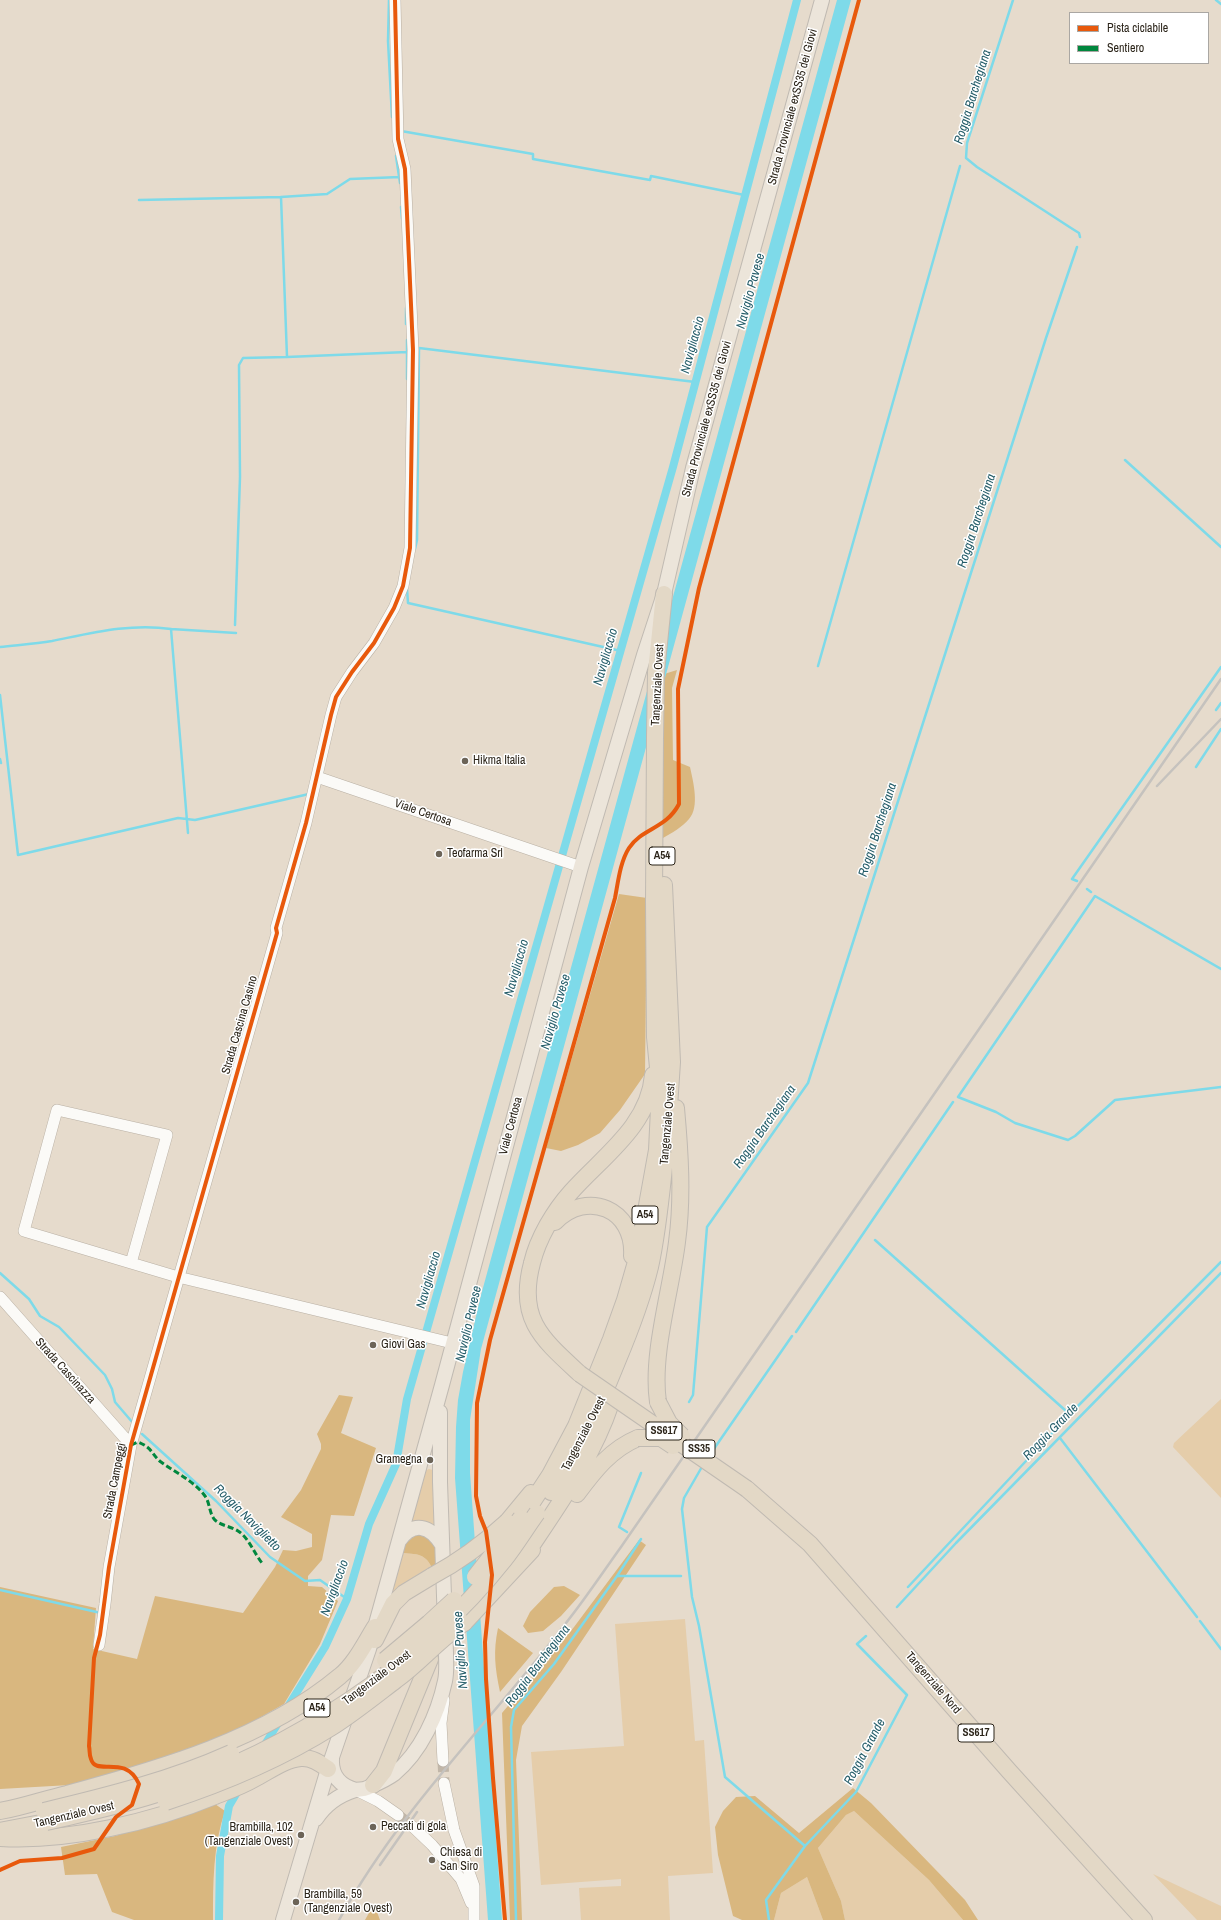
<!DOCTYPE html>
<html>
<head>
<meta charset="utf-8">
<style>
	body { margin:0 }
	#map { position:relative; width:1221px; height:1920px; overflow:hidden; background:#e6dbcc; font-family:"Archivo Narrow",sans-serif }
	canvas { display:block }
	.legend { position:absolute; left:1069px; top:12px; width:140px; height:52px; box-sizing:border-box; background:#fff; border:1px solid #aaa7a3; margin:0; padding:5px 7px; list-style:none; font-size:12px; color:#2b2419 }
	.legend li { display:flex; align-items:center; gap:8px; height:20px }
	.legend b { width:20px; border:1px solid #aaa7a3 }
</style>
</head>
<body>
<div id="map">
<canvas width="1221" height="1920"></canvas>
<ul class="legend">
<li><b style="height:5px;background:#e8590c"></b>Pista ciclabile</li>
<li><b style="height:5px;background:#00873e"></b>Sentiero</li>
</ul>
</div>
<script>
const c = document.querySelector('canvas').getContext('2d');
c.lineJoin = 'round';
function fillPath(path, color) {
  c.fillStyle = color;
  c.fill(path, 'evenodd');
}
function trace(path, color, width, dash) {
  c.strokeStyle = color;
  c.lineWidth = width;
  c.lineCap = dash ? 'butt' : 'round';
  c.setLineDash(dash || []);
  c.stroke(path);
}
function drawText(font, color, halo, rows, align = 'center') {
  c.font = font + ' "Archivo Narrow",sans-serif';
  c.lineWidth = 3;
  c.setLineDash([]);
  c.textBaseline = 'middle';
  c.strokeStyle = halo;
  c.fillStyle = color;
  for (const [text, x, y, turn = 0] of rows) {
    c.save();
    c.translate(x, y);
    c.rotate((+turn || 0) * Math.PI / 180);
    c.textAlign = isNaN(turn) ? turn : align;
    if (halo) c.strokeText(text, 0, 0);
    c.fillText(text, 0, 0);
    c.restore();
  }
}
fillPath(new Path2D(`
	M1221 1399V1498L1173 1447 1174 1443Z
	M429 1469 433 1470 435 1526 408 1524 424 1471Z
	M400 1553C417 1554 426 1553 433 1570L388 1605Z
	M685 1619 695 1741 704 1740 713 1873 668 1876 670 1920H581L579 1888 621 1886V1879L541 1885 531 1752 624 1746 615 1624Z
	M854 1811 929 1880 963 1920H845L841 1901 818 1848 846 1815Z
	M1153 1874 1221 1906V1920H1197Z
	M807 1877 823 1920H774L781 1893Z`), '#e5cdaa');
fillPath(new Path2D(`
	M677 670 672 688 673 760 690 767C693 781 700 807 689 819 682 827 672 833 663 838L661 675Z
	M619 894 647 898 645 1074 620 1110 600 1133 578 1145 561 1151 546 1148Z
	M339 1395 353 1397 341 1433 376 1448 354 1516 331 1515 322 1560 308 1576V1586L322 1587 338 1601 320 1644 284 1704 233 1733 165 1758 70 1785 0 1789V1587L96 1608 93 1649 137 1659 155 1596 243 1613 275 1567 283 1550 296 1551 312 1547V1534L281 1517 301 1490 321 1449V1444L317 1434Z
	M416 1535H426L438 1548 439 1567 433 1570C426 1553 417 1554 400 1553L405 1544Z
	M639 1540 646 1545 561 1672 522 1726 516 1760 522 1920H510L502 1713 574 1627Z
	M564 1586 580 1595 561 1616 543 1631 528 1633 523 1626 530 1612 554 1587Z
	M498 1628 533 1653 500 1692C495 1668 493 1652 498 1628Z
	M853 1788 871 1803 965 1900 978 1920H963L929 1880 854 1811 846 1815 818 1848 841 1901 845 1920H823L807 1877 781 1893 774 1920H742L733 1916 718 1855 715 1827 723 1811 736 1797 755 1796 799 1833Z
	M215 1804 225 1811C213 1846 213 1883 213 1920H134L112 1912 97 1874 65 1875 61 1847 115 1836Z
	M374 1904 380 1920H365Z`), '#d9b77f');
fillPath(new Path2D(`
	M837 0H851L481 1349 470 1420V1473L502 1920H488L455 1478 456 1427 458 1400 463 1372 481 1295Z`), '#7edae9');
trace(new Path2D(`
	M389 0 388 41 392 117
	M1013 0 967 143 966 158 977 167 1071 228 1079 233 1080 237
	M1216 0 1221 4
	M401 131 533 154V159L650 180 651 176 744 195
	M396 156 400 183
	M139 200 281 197
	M401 207 402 219
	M406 324V308
	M287 357 407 352
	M407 379V340
	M1125 460 1221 547
	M415 549 417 540 419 348 695 382
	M407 589 408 603 621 651
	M235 625 240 477 239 365 243 358 287 357 281 197 327 194 350 179 400 177
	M0 647C17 645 35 644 52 641 92 633 130 623 171 629
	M818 666 960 166
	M0 695 18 855 178 818 195 820 309 794
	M1216 710 1221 703
	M0 759 1 763
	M1196 767 1221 729
	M188 833 171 629 236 633
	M1077 881 1072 879 1221 667
	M1087 889 1091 892
	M1221 969 1095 896 958 1097 996 1112 1015 1123 1068 1140 1075 1136 1115 1100 1221 1087
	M875 1240 1066 1411
	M0 1273 29 1299 40 1316 59 1327 105 1375 112 1389 115 1402 133 1423
	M796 1332 953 1102
	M689 1402 693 1395 707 1227 808 1083 1046 338 1077 247
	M142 1434 216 1501 270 1557 305 1581 320 1580 347 1599
	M1060 1438 1197 1617
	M709 1456 792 1336
	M703 1465 684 1498 682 1509 692 1597 699 1626 725 1777 805 1846
	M627 1532 619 1527 641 1473
	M618 1576H681
	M908 1587 1070 1414 1221 1262
	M0 1590 101 1613
	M897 1607 956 1543 1221 1273
	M1200 1621 1221 1649
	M516 1920 511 1727 514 1710 554 1664 617 1576 641 1539
	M769 1920 766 1900 805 1846 856 1792 907 1695 857 1644 866 1636`), '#7edae9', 2.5);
trace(new Path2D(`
	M287 1708 325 1647 347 1599 369 1524 396 1464 407 1399 673 467 797 0
	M264 1746 280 1720
	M219 1920 220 1856 229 1806 239 1789`), '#7edae9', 8);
trace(new Path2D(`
	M443 1761 444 1783
	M398 1815 412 1826`), '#c1b6a8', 11, [11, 5.5]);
const minor = new Path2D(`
	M317 777 581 867
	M131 1263 24 1231 57 1110 167 1135 131 1263 178 1277 452 1343
	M0 1297 131 1445
	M99 1645 105 1604 109 1567 131 1445 277 933 276 928 306 823 331 715 336 697 352 672 374 643 394 608 403 586 410 548 413 350 405 169 398 139 395 0
	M443 1761 441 1723 444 1700
	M444 1783 454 1830 474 1886V1920
	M356 1790 378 1801 398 1815
	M412 1826 432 1845 461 1879 471 1903`);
const major = new Path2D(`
	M399 1541C413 1521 430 1525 442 1545
	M332 1759C331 1776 340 1786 356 1790
	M316 1819C325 1805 339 1795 355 1790 359 1789 363 1790 367 1788 376 1784 386 1780 394 1774 421 1752 438 1714 445 1681 447 1672 446 1662 446 1653L440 1482V1412
	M283 1920 328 1769 369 1649 442 1385 581 867 644 655 664 594 693 468 822 0`);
const highway = new Path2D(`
	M664 885 672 1062 668 1123
	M555 1222C587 1189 635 1209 632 1256
	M580 1374C542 1339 517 1319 532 1263 538 1238 554 1211 571 1192 602 1157 649 1126 653 1075
	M658 1402C651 1354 671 1291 677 1242 683 1198 680 1152 676 1108
	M747 1489 810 1544 1009 1771 1144 1920
	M551 1492C580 1450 598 1409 617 1362 630 1331 642 1300 650 1267 658 1231 661 1195 665 1158
	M577 1494C594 1471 611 1449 638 1438
	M529 1507 550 1475 576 1426 611 1339 625 1300 638 1255 657 1150 660 1088 655 1037 654 901 655 737 656 672 664 594
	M507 1522 531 1493
	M524 1557C557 1507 592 1460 611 1403
	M464 1623 532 1550
	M375 1640 393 1604 404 1593 432 1576
	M373 1785 384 1771 430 1659
	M0 1811C23 1807 45 1799 67 1794 160 1769 265 1739 340 1676 355 1664 365 1643 375 1627
	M0 1831 46 1822
	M0 1838C68 1842 152 1822 215 1796 228 1791 242 1786 254 1779 268 1772 285 1759 301 1758 311 1757 320 1763 328 1769`);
trace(minor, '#b9b0a4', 12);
trace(major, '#c0bab2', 16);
trace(highway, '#c0bab2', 18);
trace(minor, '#fbfaf7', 11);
trace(major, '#ece5da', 14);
trace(highway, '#e3d8c6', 16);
trace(new Path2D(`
	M1157 786 1221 719
	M380 1865 417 1812
	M339 1920C400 1809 490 1722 566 1623 586 1598 603 1572 621 1547L1221 679`), '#c5c2be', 2.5);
const highwayBridge = new Path2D(`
	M580 1374 747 1489
	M658 1402 669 1423 682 1436
	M638 1438H661L673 1446
	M432 1576C460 1561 483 1544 507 1522
	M475 1577 521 1518
	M385 1660 429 1623 454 1600
	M166 1802C224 1783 281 1759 332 1727 354 1713 375 1696 396 1680 420 1663 439 1639 464 1623
	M44 1811C107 1796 171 1780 231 1753
	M46 1822C85 1813 125 1805 163 1792 291 1750 420 1666 504 1560 516 1545 526 1528 537 1513`);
trace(highwayBridge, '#c0bab2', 18, []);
trace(highwayBridge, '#e3d8c6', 16);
trace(new Path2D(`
	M131 1445 138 1442C153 1448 151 1454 161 1462 176 1473 194 1481 205 1496 210 1503 209 1512 214 1519 220 1526 231 1526 238 1531 249 1538 254 1553 262 1563`), '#00873e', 3, [6, 3]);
trace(new Path2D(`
	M0 1870 20 1861 62 1858 94 1849 116 1817 132 1805 139 1784C125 1753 96 1777 91 1759 89 1755 90 1750 89 1746L94 1658 100 1635 109 1567 131 1445 277 933 276 928 306 823 331 715 336 697 352 672 374 643 394 608 403 586 410 548 413 350 405 169 398 139 395 0
	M505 1920 493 1778 486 1679 485 1642 492 1575 486 1531 480 1516 476 1496 477 1403 490 1340 615 898C618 883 620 862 629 848 642 828 666 829 679 804L678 689 699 588 859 0`), '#e8590c', 4);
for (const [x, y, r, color] of [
	[465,761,4,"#6c6458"],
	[439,854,4,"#6c6458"],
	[373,1345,4,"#6c6458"],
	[430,1460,4,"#6c6458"],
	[373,1827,4,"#6c6458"],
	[301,1835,4,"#6c6458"],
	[432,1860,4,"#6c6458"],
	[296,1902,4,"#6c6458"]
]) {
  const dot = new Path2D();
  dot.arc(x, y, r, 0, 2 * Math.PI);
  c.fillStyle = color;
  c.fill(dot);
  trace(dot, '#fff', 1.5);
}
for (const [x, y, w] of [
	[662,856,26],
	[645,1215,26],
	[664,1431,36],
	[699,1449,32],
	[317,1708,26],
	[976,1733,36]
]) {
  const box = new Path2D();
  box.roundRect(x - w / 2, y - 9, w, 18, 3);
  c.fillStyle = '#fff';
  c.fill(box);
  trace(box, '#2b2419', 1);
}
drawText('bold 11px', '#2b2419', null, [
	["A54",662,856],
	["A54",645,1215],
	["SS617",664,1431],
	["SS35",699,1449],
	["A54",317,1708],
	["SS617",976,1733]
]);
drawText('12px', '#2b2419', '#fff', [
	["Strada Provinciale exSS35 dei Giovi",793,107,-75],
	["Strada Provinciale exSS35 dei Giovi",707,419,-75],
	["Tangenziale Ovest",658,685,-87],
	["Viale Certosa",423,813,19],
	["Strada Cascina Casino",240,1025,-74],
	["Tangenziale Ovest",668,1124,-85],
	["Viale Certosa",511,1126,-75],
	["Strada Cascinazza",65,1371,48],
	["Tangenziale Ovest",584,1434,-63],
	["Strada Campeggi",115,1481,-79],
	["Tangenziale Ovest",377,1678,-37],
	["Tangenziale Nord",933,1683,49],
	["Tangenziale Ovest",74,1815,-13]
]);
drawText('12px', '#2b2419', '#fff', [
	["Hikma Italia",473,761],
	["Teofarma Srl",447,854],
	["Giovi Gas",381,1345],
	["Gramegna",422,1460,"right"],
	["Peccati di gola",381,1827],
	["Brambilla, 102",293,1828,"right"],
	["(Tangenziale Ovest)",293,1842,"right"],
	["Chiesa di",440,1853],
	["San Siro",440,1867],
	["Brambilla, 59",304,1895],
	["(Tangenziale Ovest)",304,1909]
], 'left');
drawText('italic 13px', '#265e6a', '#fff', [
	["Roggia Barchegiana",973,97,-73],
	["Naviglio Pavese",751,291,-75],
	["Navigliaccio",693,345,-75],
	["Roggia Barchegiana",977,521,-72],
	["Navigliaccio",606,657,-74],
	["Roggia Barchegiana",878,830,-72],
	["Navigliaccio",517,968,-74],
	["Naviglio Pavese",556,1012,-74],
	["Roggia Barchegiana",765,1127,-55],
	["Navigliaccio",429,1280,-74],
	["Naviglio Pavese",469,1324,-77],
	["Roggia Grande",1051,1432,-46],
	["Roggia Naviglietto",247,1518,45],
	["Navigliaccio",335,1588,-70],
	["Naviglio Pavese",461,1650,-94],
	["Roggia Barchegiana",538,1666,-53],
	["Roggia Grande",865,1752,-62]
]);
</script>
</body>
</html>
